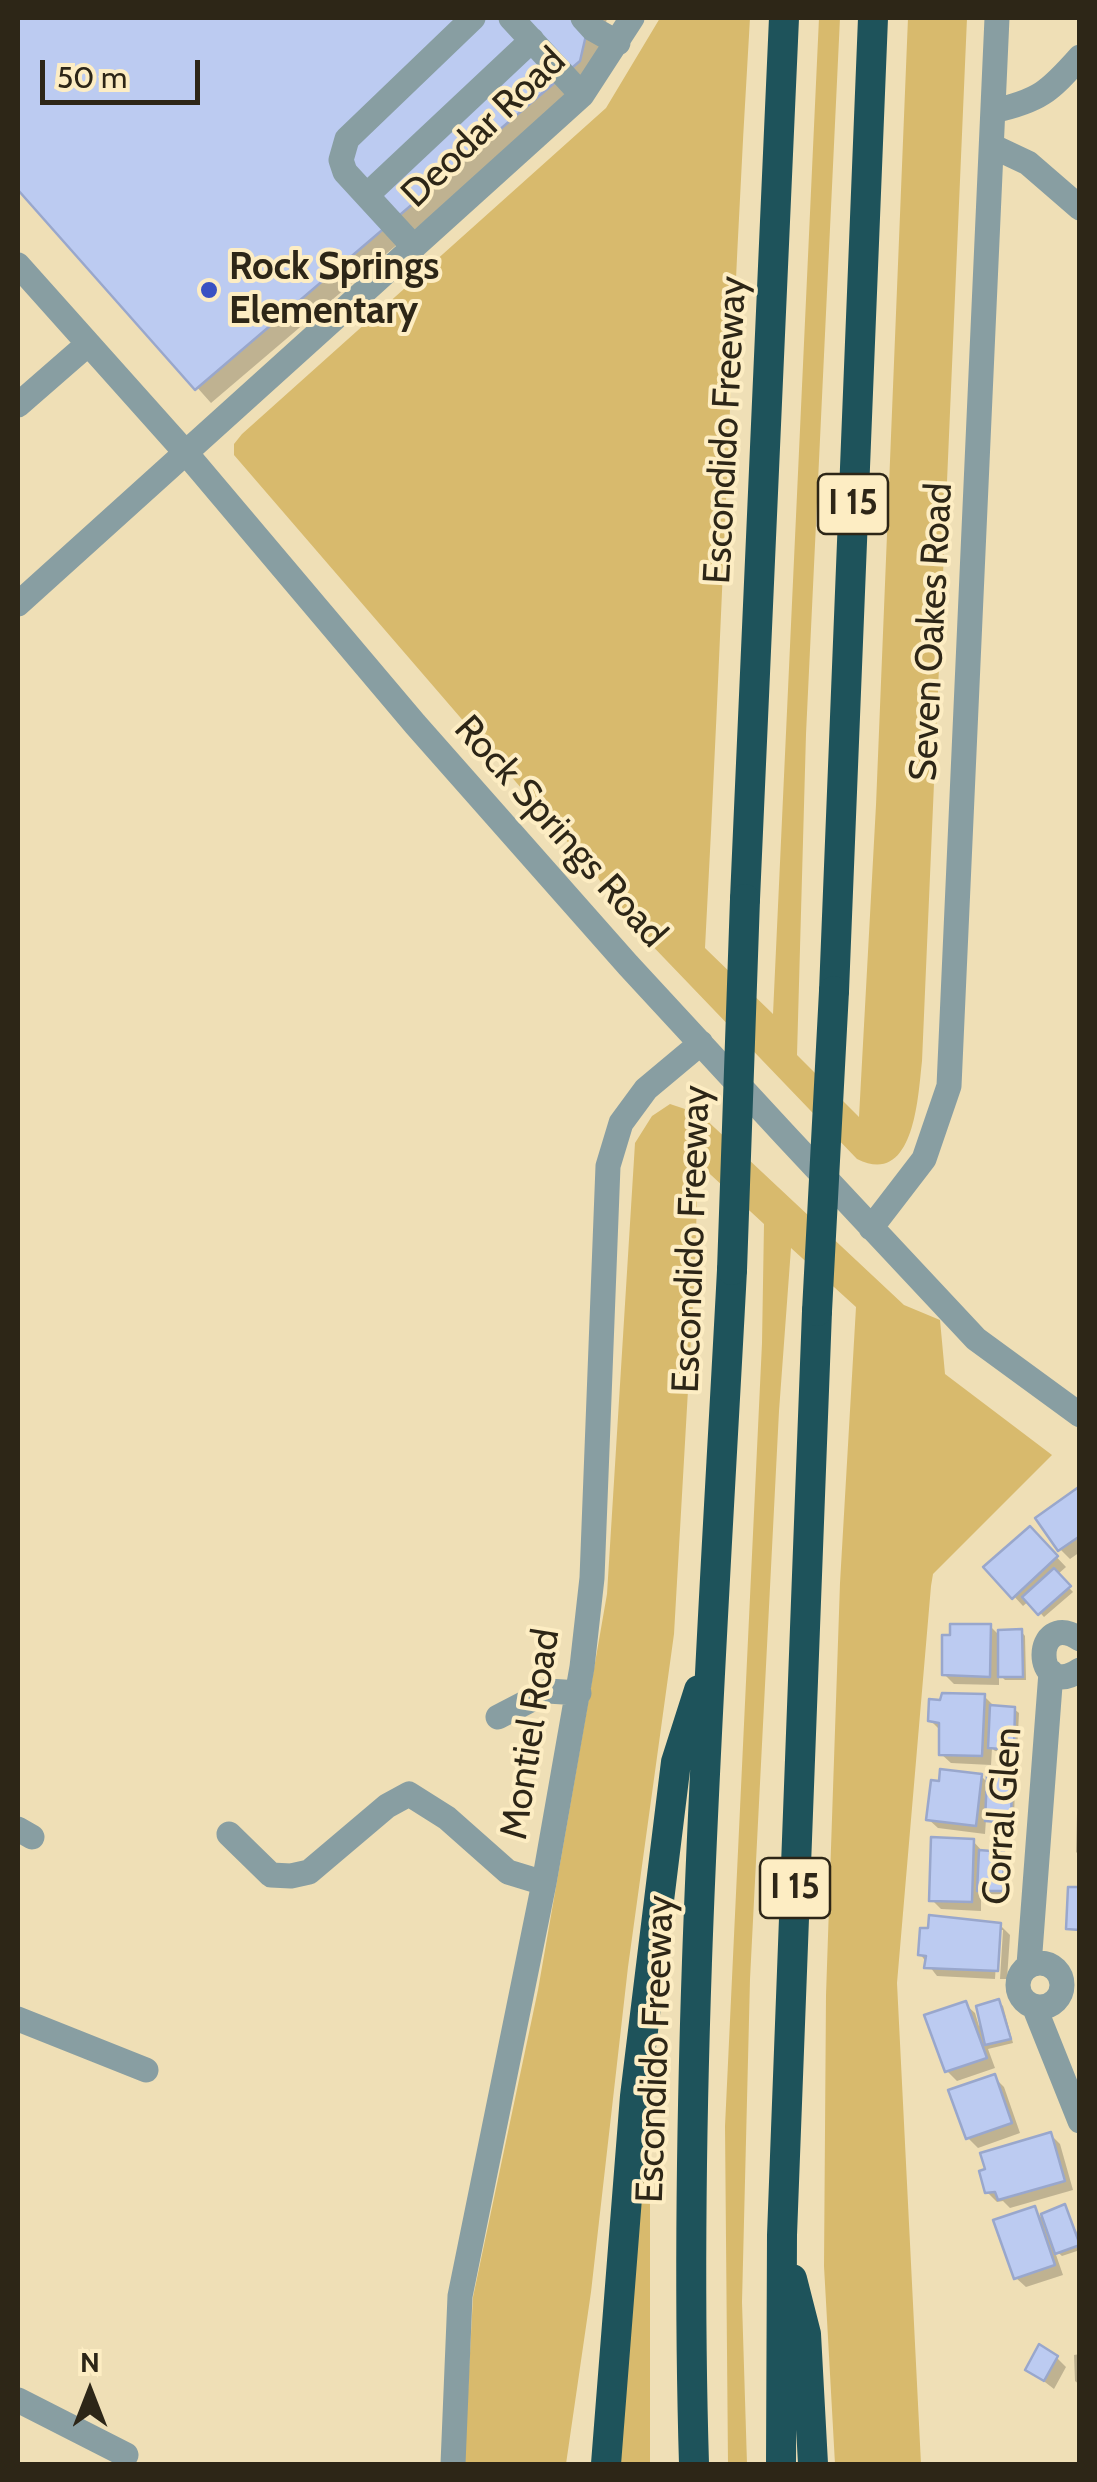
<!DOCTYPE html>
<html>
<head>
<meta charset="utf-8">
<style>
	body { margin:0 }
	#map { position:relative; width:1097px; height:2482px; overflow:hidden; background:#efdfb6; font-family:Cabin,sans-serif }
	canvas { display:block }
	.frame { position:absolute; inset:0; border:20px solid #2d2617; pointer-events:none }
	.north { position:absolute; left:40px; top:2342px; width:100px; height:100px; -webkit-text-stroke:8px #fdedc3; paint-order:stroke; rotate:0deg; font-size:28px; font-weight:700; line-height:40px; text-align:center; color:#2d2617 }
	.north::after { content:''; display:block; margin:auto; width:35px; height:45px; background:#2d2617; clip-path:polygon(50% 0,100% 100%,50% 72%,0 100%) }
	.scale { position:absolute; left:40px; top:60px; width:160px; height:45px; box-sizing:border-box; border:5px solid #2d2617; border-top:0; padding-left:12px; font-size:30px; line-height:35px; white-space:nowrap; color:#2d2617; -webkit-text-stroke:8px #fdedc3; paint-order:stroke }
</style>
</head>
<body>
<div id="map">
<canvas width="1097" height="2482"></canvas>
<div class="frame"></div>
<div class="north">N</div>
<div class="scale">50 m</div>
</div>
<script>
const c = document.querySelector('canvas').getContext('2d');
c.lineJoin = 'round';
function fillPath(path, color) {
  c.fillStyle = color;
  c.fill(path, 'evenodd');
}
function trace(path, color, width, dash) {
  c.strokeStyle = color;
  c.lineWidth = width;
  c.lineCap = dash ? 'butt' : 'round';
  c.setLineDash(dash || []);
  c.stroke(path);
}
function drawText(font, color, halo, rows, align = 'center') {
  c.font = font + ' Cabin,sans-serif';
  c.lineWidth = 8;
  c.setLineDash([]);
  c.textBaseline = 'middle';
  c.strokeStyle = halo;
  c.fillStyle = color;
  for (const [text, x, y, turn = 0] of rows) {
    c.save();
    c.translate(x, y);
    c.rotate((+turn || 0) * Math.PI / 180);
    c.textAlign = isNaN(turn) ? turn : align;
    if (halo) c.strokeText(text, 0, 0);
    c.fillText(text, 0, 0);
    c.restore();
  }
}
fillPath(new Path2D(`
	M660 18H750C731 328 722 638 705 948L773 1014 819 18H840L806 734 797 1055 859 1117 876 805 908 18H967L922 1061C918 1095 915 1188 857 1159L618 910 597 876 234 455V444L242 434 606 108Z
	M670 1104 700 1114 904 1305 940 1320 945 1374 1052 1455 933 1574 931 1586 897 1983 921 2464H835L824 2266 826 1995 840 1583 856 1307 791 1248 779 1411 750 1979 742 2302 747 2464H728L725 2126 762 1343 764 1224 698 1163 695 1268 674 1634 628 1967 591 2292 566 2464H464L473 2297 538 1990 607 1594 635 1143 652 1116Z
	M650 2082V2464H615Z`), '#d8ba6d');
fillPath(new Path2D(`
	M18 18H607L595 76 211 403 18 186Z
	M1080 1489V1552L1070 1559 1060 1549Z
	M1030 1529 1066 1567 1057 1575 1073 1592 1044 1617 1029 1601 1023 1606 987 1567Z
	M990 1626 1000 1636 1021 1631 1025 1636 1026 1680H1005L999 1674V1685L954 1684 944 1674Z
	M984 1696 994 1706 1014 1709 1019 1713 1017 1753 995 1751 992 1748 991 1765 951 1763 941 1754V1731L930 1720Z
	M981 1776 989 1784 1011 1779 1015 1783 1014 1820 986 1819 985 1834 938 1828 928 1819Z
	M1077 1813H1080V1856L1076 1852Z
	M973 1841 982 1851 1003 1854 1007 1858 1006 1894H981V1911L941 1909 932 1900Z
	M1000 1925 1010 1935 1007 1979H1000L1003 1930H998L995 1979 937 1976 920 1954Z
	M999 2002 1003 2006 1013 2043 988 2049 995 2068 957 2081 947 2071 965 2004 975 2013 979 2026Z
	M994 2077 1004 2087 1020 2133 978 2148 968 2138Z
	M1050 2134 1060 2144 1073 2190 1010 2208 1003 2201 997 2202 987 2192Z
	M1064 2207 1080 2239V2250L1062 2256 1054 2249 1063 2275 1026 2287 1016 2278 1034 2209 1041 2217Z
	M1080 2354V2385L1075 2381 1074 2355Z
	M1057 2358 1066 2367 1054 2389 1028 2369Z`), '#0003');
const building = new Path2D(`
	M18 18H590L580 61 195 390 18 190Z
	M1080 1486V1536L1058 1551 1035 1518Z
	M1030 1526 1058 1556 1012 1599 983 1567Z
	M1054 1568 1071 1586 1038 1615 1022 1597Z
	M950 1624H991L990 1677 942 1675V1635H950Z
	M1022 1629 1023 1677H998V1630Z
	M942 1693 985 1694 982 1756 939 1755V1723L928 1721 929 1699 940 1700Z
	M990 1705 1015 1707 1014 1750 988 1748Z
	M940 1769 982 1774 976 1826 926 1820 931 1780 939 1781Z
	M987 1775 1012 1777 1011 1823 985 1821Z
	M931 1837 974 1839 972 1902 929 1901Z
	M979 1850 1004 1852 1003 1891H977Z
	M1068 1887H1080V1930L1066 1929Z
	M929 1915 1001 1923 998 1971 924 1968 926 1956 918 1955 920 1928H928Z
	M999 1999 1011 2039 985 2045 976 2006Z
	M966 2001 987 2058 945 2072 924 2015Z
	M995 2074 1012 2123 966 2139 948 2090Z
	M1051 2132 1065 2181 998 2200 995 2192 985 2193 979 2171 985 2169 980 2153Z
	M1065 2204 1080 2245 1055 2254 1041 2214Z
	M1035 2206 1055 2265 1014 2279 993 2220Z
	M1039 2344 1058 2356 1044 2381 1025 2370Z`);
fillPath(building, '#bccbf1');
trace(building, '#99a7cc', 2.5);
trace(new Path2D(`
	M511 18 582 95
	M583 18 593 29 618 43
	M993 111C1039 101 1049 92 1080 57
	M992 146 1028 163 1080 208
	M367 195 532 40
	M414 247 345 172 341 160 347 139 473 18
	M18 265 186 453 415 724 628 965 786 1136 976 1339 1080 1415
	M18 405 88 344
	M18 604 582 95 632 18
	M871 1228 924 1159 949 1086 997 18
	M1080 1639C1032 1608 1032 1702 1080 1670
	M498 1717 548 1691 579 1693
	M18 1829 32 1837
	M229 1834 271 1875 291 1876 309 1872 387 1806 409 1794 447 1818 508 1872 544 1883
	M1018 1985a22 22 0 1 1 44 0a22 22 0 1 1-44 0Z
	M1029 1965 1051 1672
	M1034 2006 1080 2121
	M18 2019 146 2070
	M18 2400 126 2455
	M453 2464 460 2296 544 1883 582 1667 592 1578 608 1166 621 1123 646 1089 701 1043`), '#889ea2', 25);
trace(new Path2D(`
	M745 899 784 18
	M834 991 873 18
	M792 2279 806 2334 813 2464
	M606 2464 635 2096 676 1762 699 1690
	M694 2464C682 2067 711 1667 732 1270
	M781 2464 782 2235 817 1311`), '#1e535b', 30);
trace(new Path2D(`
	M732 1270 745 899
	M817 1311 834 991`), '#1e535b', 30);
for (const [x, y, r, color] of [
	[209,290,10,"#3951c3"]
]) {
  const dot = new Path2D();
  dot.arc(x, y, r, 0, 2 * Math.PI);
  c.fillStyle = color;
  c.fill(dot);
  trace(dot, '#fdedc3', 4);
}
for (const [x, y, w] of [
	[853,504,70],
	[795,1888,70]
]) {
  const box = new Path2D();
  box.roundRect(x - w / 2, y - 30, w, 60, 8);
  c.fillStyle = '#fdedc3';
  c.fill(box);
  trace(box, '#2d2617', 2.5);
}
drawText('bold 35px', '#2d2617', null, [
	["I 15",853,504],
	["I 15",795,1888]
]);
drawText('38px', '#2d2617', '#fdedc3', [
	["Deodar Road",484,128,-44],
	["Escondido Freeway",726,430,-87],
	["Seven Oakes Road",932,632,-87],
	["Rock Springs Road",560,832,48],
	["Escondido Freeway",692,1239,-88],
	["Montiel Road",531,1734,-81],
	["Corral Glen",1003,1816,-86],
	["Escondido Freeway",656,2049,-88]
]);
drawText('bold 38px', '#2d2617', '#fdedc3', [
	["Rock Springs",229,268],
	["Elementary",229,312]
], 'left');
</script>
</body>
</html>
